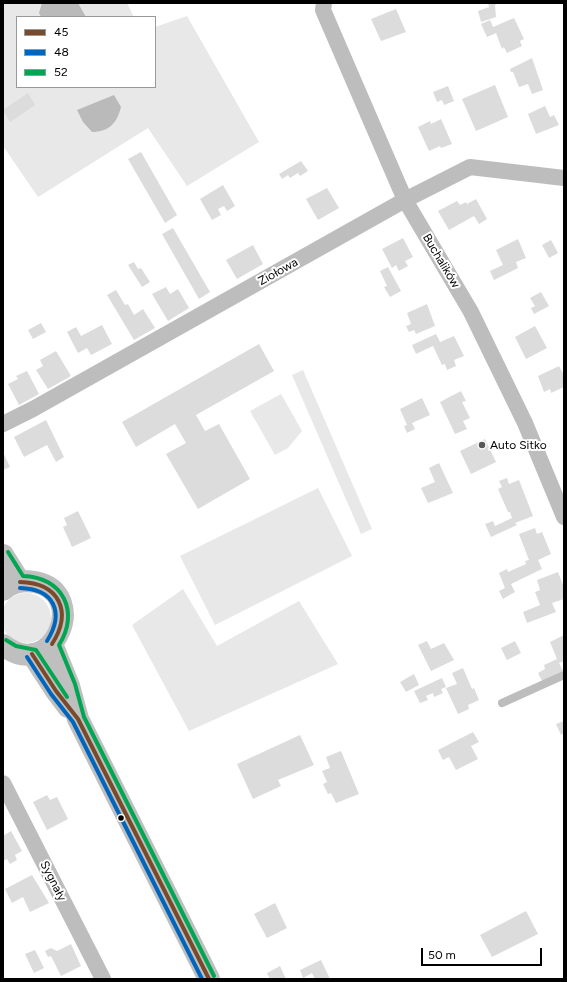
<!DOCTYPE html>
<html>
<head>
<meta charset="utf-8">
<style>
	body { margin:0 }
	#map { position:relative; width:567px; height:982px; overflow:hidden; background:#fff; font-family:Figtree,sans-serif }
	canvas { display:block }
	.frame { position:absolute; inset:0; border:4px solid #000; pointer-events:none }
	.legend { position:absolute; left:16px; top:16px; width:140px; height:72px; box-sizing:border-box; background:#fff; border:1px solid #999; margin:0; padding:5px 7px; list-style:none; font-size:12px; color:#000 }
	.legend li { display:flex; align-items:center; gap:8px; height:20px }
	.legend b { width:20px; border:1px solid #999 }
	.scale { position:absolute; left:421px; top:948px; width:121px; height:18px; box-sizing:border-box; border:2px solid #000; border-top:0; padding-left:5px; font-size:12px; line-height:14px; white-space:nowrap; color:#000; -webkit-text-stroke:3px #fff; paint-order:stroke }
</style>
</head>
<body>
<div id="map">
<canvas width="567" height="982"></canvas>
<div class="frame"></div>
<ul class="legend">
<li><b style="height:5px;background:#7a4b2a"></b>45</li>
<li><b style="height:5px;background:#0065bd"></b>48</li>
<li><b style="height:5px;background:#00a651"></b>52</li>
</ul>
<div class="scale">50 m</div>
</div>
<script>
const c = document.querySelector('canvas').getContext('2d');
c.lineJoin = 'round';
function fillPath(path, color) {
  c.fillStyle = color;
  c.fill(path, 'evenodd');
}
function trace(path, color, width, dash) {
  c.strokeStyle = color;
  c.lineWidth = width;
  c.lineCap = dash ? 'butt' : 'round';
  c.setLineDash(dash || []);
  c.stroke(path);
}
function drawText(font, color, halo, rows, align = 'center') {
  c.font = font + ' Figtree,sans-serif';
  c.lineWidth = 4;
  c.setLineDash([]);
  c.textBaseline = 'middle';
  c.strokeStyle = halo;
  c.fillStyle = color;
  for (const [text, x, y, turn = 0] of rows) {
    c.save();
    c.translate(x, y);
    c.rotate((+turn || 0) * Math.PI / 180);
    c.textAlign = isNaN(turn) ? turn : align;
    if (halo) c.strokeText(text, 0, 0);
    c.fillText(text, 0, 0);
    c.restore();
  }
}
fillPath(new Path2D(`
	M3 3H127L134 17H17V87H155V27L187 16 259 142 187 186 148 128 38 197 3 146Z
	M303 370 372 529 361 534 292 375Z
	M281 394 302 431 288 448 275 455 250 411Z
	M318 488 352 556 215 625 180 556Z
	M183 589 217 646 299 601 338 664 189 731 132 625Z
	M1 618a25 25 0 1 1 50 0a25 25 0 1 1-50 0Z`), '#e8e8e8');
fillPath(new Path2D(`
	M42 3H78L86 17H41L39 13Z
	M114 95 121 107C117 123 109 132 92 132L83 122 77 110Z`), '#bababa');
fillPath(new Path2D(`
	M488 3H499L495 5 496 17 481 22 478 11 489 7Z
	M396 9 406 32 381 41 371 19Z
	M514 18 524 39 520 41 522 46 507 53 504 47 502 49 496 33 487 37 481 24 490 20 493 27Z
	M532 58 543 90 532 94 528 84 519 87 513 72H511L510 69Z
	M495 85 508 117 476 131 462 99Z
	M448 86 454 101 444 105 442 100 437 102 433 92Z
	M28 93 35 105 10 122 3 110Z
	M545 106 550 117 554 115 559 125 536 134 528 114Z
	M441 119 452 144 441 148 440 146 429 151 418 127 430 121 431 124Z
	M141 152 177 215 165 223 128 159Z
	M301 161 308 171 300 176 298 173 290 178 288 175 282 179 279 174Z
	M223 185 235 206 227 211 224 206 218 209 221 215 212 220 200 199Z
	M327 188 339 208 318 220 306 199Z
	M476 199 487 219 479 224 474 216 449 230 438 211 457 201 460 205 466 202 467 204Z
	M173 228 210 292 199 299 162 234Z
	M403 238 413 257 405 261 408 266 399 271 396 265 392 268 382 249Z
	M518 239 526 258 516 262 518 268 494 280 490 271 503 265 496 250Z
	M551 240 558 253 549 258 542 245Z
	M253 245 263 264 237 279 226 260Z
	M134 262 138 269 141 268 150 282 142 287 128 265Z
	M388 267 401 291 390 297 384 287 387 286 380 271Z
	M166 287 170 294 178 289 189 308 168 321 152 294Z
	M116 290 125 305 128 304 134 315 143 309 155 328 134 340 107 295Z
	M541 292 549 306 534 314 531 308 535 306 530 298Z
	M427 304 435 326 416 334 414 330 409 332 406 326 411 324 407 313Z
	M41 323 46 332 33 339 28 330Z
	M102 325 112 344 91 355 87 348 78 353 67 332 76 327 81 336Z
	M535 326 547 348 526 359 515 337Z
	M436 334 440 342 454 336 464 356 454 360 456 366 447 370 445 364 442 365 433 346 416 354 412 345Z
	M259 344 274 371 196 415 205 431 219 424 250 479 198 509 166 454 186 443 175 424 136 447 122 422Z
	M56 351 71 376 48 389 36 370 43 366 40 360Z
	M559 366 564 375V387L551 393 550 389 544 392 538 376Z
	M27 371 39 394 19 405 8 384 18 379 16 376Z
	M461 391 466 401 462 402 470 418 463 421 467 429 455 434 440 402Z
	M422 398 430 415 412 423 415 429 407 433 404 426 407 425 400 409Z
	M46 420 64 457 56 462 47 445 24 457 14 437Z
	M485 439 496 462 471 474 460 451Z
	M3 452 10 467 3 470Z
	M439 463 453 493 428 503 421 488 435 482 429 468Z
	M507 478 509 484 519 480 533 516 515 523 517 525 491 537 485 524 493 521 495 526 512 518 510 512H508L498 489 502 487 499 481Z
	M78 511 91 538 72 547 63 527 67 525 64 518Z
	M535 528 537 534 542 532 551 554 538 560 542 569 511 584 515 592 503 599 499 591 505 588 499 573 507 569 508 572 526 564 525 561 529 560 519 534Z
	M558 572 564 587V599L552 603 556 612 527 623 523 612 540 605 535 592 540 590 537 580Z
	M564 635V661L559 663 563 671 542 681 538 673 545 669 544 665 557 659 550 642Z
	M427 641 431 649 444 643 454 660 431 671 418 645Z
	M515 641 521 653 507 660 501 648Z
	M463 668 472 689 474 688 479 700 468 705 469 709 458 714 446 688 457 684 452 673Z
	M414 674 419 685 406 692 400 682Z
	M442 678 446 687 441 689 443 693 434 697 433 693 426 696 428 700 420 703 414 691Z
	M564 721V733L561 735 556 724Z
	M473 732 479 742 471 746 478 759 456 770 449 757 443 760 438 750Z
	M300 735 314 765 278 780 281 786 253 799 237 764Z
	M341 751 359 794 336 803 331 793 328 794 323 784 327 782 322 771 330 768 326 757Z
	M47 795 50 800 57 797 68 819 47 830 33 802Z
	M11 831 22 851 15 855 17 860 10 864 7 859 3 861V836Z
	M32 875 49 903 30 912 23 897 12 903 5 889Z
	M275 903 287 928 267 938 254 914Z
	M526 911 538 934 492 957 480 935Z
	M71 944 81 966 61 976 51 956 48 957 45 951 51 948 57 951Z
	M35 950 44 968 34 973 25 954Z
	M321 960 330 979H315L312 973 303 978 300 970Z
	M280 966 286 979H270L267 973Z`), '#dcdcdc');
trace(new Path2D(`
	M502 703 564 675`), '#bdbdbd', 8);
trace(new Path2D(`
	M324 3 323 10 405 200 471 312 525 423 564 517
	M3 424 33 409 405 200 470 167 564 178
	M3 783 103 979`), '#bdbdbd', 16);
trace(new Path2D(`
	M3 555 20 582
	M3 590C12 582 23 580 35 582 91 593 53 684 3 645
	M52 644 69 686 78 719 209 979
	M32 654 56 691 68 707`), '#bfbfbf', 22);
trace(new Path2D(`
	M20 582C59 583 73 611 52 644
	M32 654 56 691 78 719 209 979`), '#7a4b2a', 4);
trace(new Path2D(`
	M20 588C54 589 65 612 47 641
	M27 657 51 694 73 722 202 979`), '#0065bd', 4);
trace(new Path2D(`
	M8 552 23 576C63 577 80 612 59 645L75 684 84 717 214 976
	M6 640 16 646 36 650 67 697`), '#00a651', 4);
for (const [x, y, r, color] of [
	[482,445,4,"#595959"],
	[121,818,3.5,"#000"]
]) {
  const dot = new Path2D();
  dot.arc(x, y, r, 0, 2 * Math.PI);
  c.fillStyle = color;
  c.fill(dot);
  trace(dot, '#fff', 1.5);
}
drawText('12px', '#000', '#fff', [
	["Buchalików",441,261,59],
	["Ziołowa",278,272,-29],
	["Sygnały",53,881,63]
]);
drawText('12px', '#000', '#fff', [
	["Auto Sitko",490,445]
], 'left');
</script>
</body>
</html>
